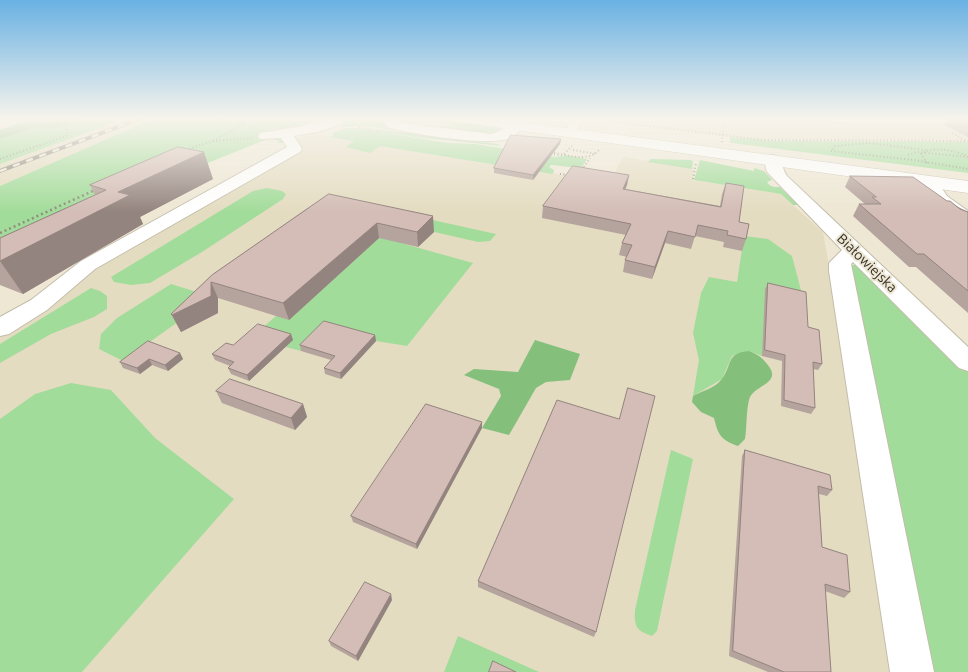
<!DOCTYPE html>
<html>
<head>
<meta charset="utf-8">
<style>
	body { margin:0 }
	canvas { display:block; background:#eee7d4 }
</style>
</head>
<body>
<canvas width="968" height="672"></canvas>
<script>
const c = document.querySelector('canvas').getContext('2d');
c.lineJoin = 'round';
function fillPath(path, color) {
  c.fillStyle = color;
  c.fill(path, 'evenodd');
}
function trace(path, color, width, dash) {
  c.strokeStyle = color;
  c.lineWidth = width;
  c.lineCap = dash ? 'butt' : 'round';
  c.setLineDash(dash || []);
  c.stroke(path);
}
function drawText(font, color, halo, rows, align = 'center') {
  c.font = font + ' Ubuntu,sans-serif';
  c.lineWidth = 4;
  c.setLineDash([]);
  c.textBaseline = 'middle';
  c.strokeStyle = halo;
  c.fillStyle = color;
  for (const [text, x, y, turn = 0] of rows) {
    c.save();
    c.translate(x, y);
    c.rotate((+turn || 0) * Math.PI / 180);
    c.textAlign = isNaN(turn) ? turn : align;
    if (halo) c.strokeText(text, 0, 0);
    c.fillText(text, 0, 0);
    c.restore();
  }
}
fillPath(new Path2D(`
	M127 118H155L0 186V164Z
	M570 118H968V142L760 140Z
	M313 134 485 163 610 182 623 157 694 168 692 180 781 194 793 205 823 232 901 672H0V334L64 297 96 267 304 149 295 139Z`), '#e4dcc1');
fillPath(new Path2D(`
	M82 118H127L0 164V139L37 127 48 129Z
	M155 118H330C304 130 277 131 248 127V123H245L246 127 289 131 273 137 279 138 284 143H277L280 141 270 138 190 170 0 255V186Z
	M349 118H383L382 121 389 127 454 138 366 126 342 127 344 121Z
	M396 118H428L498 127 502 130 495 133 436 129 442 126H452L454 124 406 120 404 123 427 126 403 124 397 122Z
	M347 128H356L447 143 475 144 556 157 567 155 587 159 581 168 551 165 549 167 554 170 553 174 380 146 370 153 346 147 354 141 330 137 333 136 334 132Z
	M364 128 498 144 501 146C456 140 409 139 364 128Z
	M730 137 775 141 968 142V173L732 143 730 142Z
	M651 159 691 160 693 161 692 169 648 162Z
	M700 160 754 171V168L764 171 772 180 767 182C770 187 774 187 780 187L798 205H793L781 194 694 180Z
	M267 188 282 191 286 194 283 199 202 252 150 283 131 285 114 282 111 277 253 191Z
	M342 200 496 234 490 241 478 242 417 228 401 243 473 263 407 346 376 341 326 327 301 351 282 346 260 330 276 316Z
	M744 236 768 239 792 256 803 298 762 356 749 351 732 356 722 379 693 396 699 360 693 333 701 293 709 277 737 282Z
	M851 265H860L968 370V672H931Z
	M171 284 213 297 123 361 99 349 101 334 117 318Z
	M91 288 100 291 107 296V309L94 317 51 334 0 363V344Z
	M71 383 111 390 155 438 234 499 82 672H0V419L35 394Z
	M671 450 693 459 657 631 652 636C636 631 634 626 635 610Z
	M458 636 539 672H444Z`), '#a2dc9a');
fillPath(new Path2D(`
	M0 118H82L59 127 48 129 37 127 0 139V130L24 121H0Z
	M535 340 580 354 570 380 546 382 536 388 509 435 482 428 501 396 499 389 464 375 474 369 518 372Z
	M749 351C759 355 763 358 770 368 780 384 752 386 749 400 746 412 747 427 745 439L738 446C721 440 718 435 714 418L701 412 692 402 693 396C702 391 715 388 721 380 733 366 725 353 749 351Z`), '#84c07c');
const minor = new Path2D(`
	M329 118H346C335 131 310 133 294 136L302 149 300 152 95 269 47 310 9 334 0 336V317L31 300 81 261 287 147 281 138 260 139 258 136 260 133 303 126Z
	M382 118H395L397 121 403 123 491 134C504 131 512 119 523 122L525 125C521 129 516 136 510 138 491 147 409 134 387 127Z
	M571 118H584L578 129 573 130 566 126Z
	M824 118H968V123L831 122Z
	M773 155 778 157C783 163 782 169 787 176L968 347V371L959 368 853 262 851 264 934 672H890L829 271V263L842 250 768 173C765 169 764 162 768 157Z
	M929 177 935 178 947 196 968 211V226C947 220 932 199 921 182L923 178Z`);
const major = new Path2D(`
	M453 118H490L968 181V193L460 122 455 121Z`);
trace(minor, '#c3bdab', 2);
trace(major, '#c3bdab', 1);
trace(new Path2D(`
	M206 118 246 123 247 127 254 128
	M598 118 616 122 764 140 968 141
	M359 127 380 132
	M723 128 725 118
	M952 133 966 141
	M213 141 237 128 240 122
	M722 142 723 131
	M186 150 212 141 253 138
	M573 150 597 154
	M926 150 869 143 835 146 831 151 914 160 968 169
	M551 152C567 155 588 163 600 149
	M547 154 563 155 572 146
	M908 155 917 152 968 157
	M0 159 66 136 68 133 65 128 66 125 85 118
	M927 163 921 154C935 145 953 151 968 156
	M586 170 584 167 590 158
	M560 174 571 175
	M693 179 696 163`), '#918c7f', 2, [1, 2.5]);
trace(new Path2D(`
	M0 233 95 190`), '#918c7f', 2.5, [2, 3]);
fillPath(minor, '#fff');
fillPath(major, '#fff');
const rail = new Path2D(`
	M0 171 142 118`);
trace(rail, '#8c887b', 4);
trace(rail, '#eee7d4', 2.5, [7]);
fillPath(new Path2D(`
	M948 118H968V137L944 125Z
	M561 139 560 144 533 180 494 173V168Z
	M629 175 627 185 625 189 720 206 722 194 726 183 739 222 746 239 742 251 723 247 724 242 695 236 691 249 665 243 652 279 623 272 625 260 627 257 619 255 622 243 626 235 542 218 543 206Z
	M850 176 947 201 968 212V313L916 267H909L853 216 859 204H865L845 187Z
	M213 179 140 217 143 224 23 294 0 285V238L95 195 90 185Z
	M329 194 434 232 418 247 379 238 289 320 218 298V313L181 332 171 314 212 275Z
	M768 283 808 327 822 364 818 370 813 369 815 408 811 414 781 406 782 361 762 356 765 289Z
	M291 334 293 340 249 381 231 374 228 368 230 366 215 360 212 354 233 345Z
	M375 335 376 341 341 379 325 374 324 368 331 360 301 351 300 345Z
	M180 353 183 359 168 371 152 365 140 374 123 368 120 362Z
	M216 391 303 404 307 417 295 430 222 403Z
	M482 422V428L417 549 353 522 351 516Z
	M745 450 832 490 827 496 819 494 822 547 850 592 844 598 825 591 831 672H768L729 656 742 456Z
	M478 581 596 632 594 637 478 587Z
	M392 600 358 661 331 646 329 641Z`), '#b5a39d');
fillPath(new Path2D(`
	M561 139 560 144 533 180V175Z
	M204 152 213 179 140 217 143 224 23 294 0 261 118 192Z
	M629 175 627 185 621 200 623 189Z
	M433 216 434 232 418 247 417 232Z
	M377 223 379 238 289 320 283 303Z
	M668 231 665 243 652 279 655 267Z
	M211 282 218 298V313L181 332 172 315Z
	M291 334 293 340 249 381 247 375Z
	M375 335 376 341 341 379 340 373Z
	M180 353 183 359 168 371 165 365Z
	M149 359 152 365 140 374 137 368Z
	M303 404 307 417 295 430 291 418Z
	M482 422V428L417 549 416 544Z
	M391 594 392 600 358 661 356 656Z`), '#94847f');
const building = new Path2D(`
	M511 135 561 139 533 175 494 168Z
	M178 147 204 152 118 192 130 195 0 261V238L106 190 90 185Z
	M573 166 629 175 623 189 721 207 726 183 744 186 739 222 749 224 746 239 727 235 728 231 698 225 695 237 668 231 655 267 625 260 632 245 622 243 631 224 543 206Z
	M850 176 913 177 947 201H950L960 209 968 212V291L924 254H917L859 204H881L872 197H876Z
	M329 194 433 216 417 232 377 223 283 303 211 282V296L172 315 171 314 212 275Z
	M768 283 806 292 808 327 819 330 822 364 813 362 815 408 784 400 785 355 765 350Z
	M324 321 375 335 340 373 324 368 335 356 300 345Z
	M258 324 291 334 247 375 228 368 234 362 212 354 226 343 233 345Z
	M148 341 180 353 165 365 149 359 137 368 120 362Z
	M230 379 303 404 291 418 216 391Z
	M628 388 655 396 596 632 478 581 557 400 619 419Z
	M426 404 482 422 416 544 351 516Z
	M745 450 830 475 832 490 818 486 822 547 847 555 850 592 825 584 831 672H784L733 651Z
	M365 582 391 594 356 656 329 641Z
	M493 661 516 672H489Z`);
fillPath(building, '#d3bdb6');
trace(building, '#94847f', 1);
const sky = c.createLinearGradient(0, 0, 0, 212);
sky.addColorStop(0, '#69b1e3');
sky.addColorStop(0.56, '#f7f4ec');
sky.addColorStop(1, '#f7f4ec00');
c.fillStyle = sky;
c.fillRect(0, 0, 968, 212);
drawText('14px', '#322f28', '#eee7d4', [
	["Białowiejska",867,263,44]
]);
</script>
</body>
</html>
